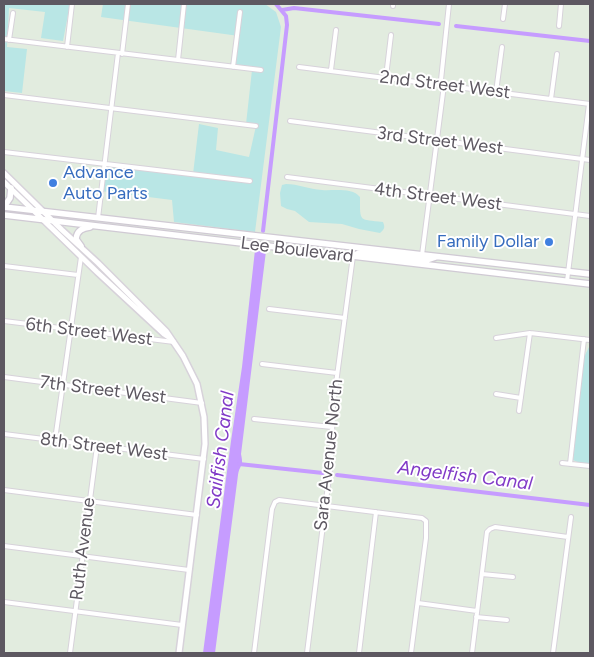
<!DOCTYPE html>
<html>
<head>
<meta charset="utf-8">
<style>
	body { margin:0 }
	#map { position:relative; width:594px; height:657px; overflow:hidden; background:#e2ecdf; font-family:Figtree,sans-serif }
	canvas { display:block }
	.frame { position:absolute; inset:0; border:5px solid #5d5861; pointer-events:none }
</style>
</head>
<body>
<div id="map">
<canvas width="594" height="657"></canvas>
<div class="frame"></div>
</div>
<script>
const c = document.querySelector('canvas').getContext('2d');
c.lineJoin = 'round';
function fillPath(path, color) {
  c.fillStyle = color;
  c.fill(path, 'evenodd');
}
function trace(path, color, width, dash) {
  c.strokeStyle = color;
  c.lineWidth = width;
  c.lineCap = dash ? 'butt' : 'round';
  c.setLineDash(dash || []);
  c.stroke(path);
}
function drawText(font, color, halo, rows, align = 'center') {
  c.font = font + ' Figtree,sans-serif';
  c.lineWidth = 4;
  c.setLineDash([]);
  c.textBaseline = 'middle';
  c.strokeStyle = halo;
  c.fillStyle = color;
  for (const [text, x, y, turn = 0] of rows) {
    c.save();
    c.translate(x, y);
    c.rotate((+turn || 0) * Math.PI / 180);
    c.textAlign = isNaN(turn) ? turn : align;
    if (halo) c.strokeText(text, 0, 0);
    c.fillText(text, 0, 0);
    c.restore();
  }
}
fillPath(new Path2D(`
	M4 4H70L63 41 41 38 45 12 9 8 7 47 27 49 22 93 4 91Z
	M103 4H265L276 12 281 27 255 232 174 222 172 200 101 191 104 164 193 174 199 124 218 128 216 150 249 157 256 126 246 124 252 70 230 65 239 36 101 17Z
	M286 184C298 184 309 189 322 190 333 191 352 187 360 197 360 223 359 219 383 222 385 227 385 229 380 233L359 229 342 224 309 222 295 211 287 209 281 206 280 193 282 185Z
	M590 345V466L584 465 573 460 584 357Z`), '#b9e6e5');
fillPath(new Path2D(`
	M255 250 266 251 241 454C244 468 240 463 238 475L215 653H203L231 441 242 367Z`), '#c69cff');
trace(new Path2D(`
	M282 10 294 8 439 24
	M456 26 590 41
	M263 231 287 25 286 16 276 4
	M239 464 323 473
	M337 475 590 505`), '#c69cff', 4);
const minor = new Path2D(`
	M393 6V4
	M503 19 505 4
	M559 26 561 4
	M4 39 261 70
	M9 40 13 13
	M67 47 72 4
	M122 54 128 4
	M178 60 184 4
	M233 67 240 12
	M299 67 590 104
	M331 70 336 30
	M386 77 391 35
	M496 92 502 47
	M4 95 256 126
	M551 99 557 54
	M290 121 590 160
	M4 152 250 181
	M287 177 590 216
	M98 218 118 53
	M422 255 444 85 441 80 449 4
	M4 266 78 275
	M567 281 589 104
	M269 309 345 318
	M4 321 174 342
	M496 338 530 333 590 340
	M262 364 337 373
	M4 377 202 403
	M496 394 521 398
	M519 411 530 333
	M254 419 332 427
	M4 434 204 459
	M55 440 81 257
	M562 463 590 466
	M570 464 584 339
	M4 490 197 515
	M4 546 189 570
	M482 574 513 577
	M4 602 182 625
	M418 603 477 611
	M476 617 507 620
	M70 653 97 446
	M254 653 272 509 275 502 279 500 422 518 426 521V538L411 653
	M307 653 331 461 333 406 353 256
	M359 653 376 512
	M472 653 487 532 490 529 495 527 568 537
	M553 653 571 517`);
const tertiary = new Path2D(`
	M4 173 62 230 98 263 166 331 183 356 197 384 204 417 205 444 179 653
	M4 182 97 272 164 334 170 338`);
const secondary = new Path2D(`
	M4 207 590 274
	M4 207 10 198 11 188
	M4 215 590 284
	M81 246 76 239C77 230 83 228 90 227
	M353 256 359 253 427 260 436 257`);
trace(minor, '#d7d2da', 6);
trace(tertiary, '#d7d2da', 8);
trace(secondary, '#d0cad4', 8);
trace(minor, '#fff', 4);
trace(tertiary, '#fff', 5);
trace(secondary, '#fff', 5.5);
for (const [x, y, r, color] of [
	[53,183,5,"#3f7fe0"],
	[549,242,5,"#3f7fe0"]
]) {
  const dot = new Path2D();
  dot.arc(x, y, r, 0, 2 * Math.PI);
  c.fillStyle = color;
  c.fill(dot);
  trace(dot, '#fff', 2);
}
drawText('18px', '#5d5861', '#fff', [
	["2nd Street West",445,85,7],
	["3rd Street West",440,141,7],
	["4th Street West",438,197,7],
	["Lee Boulevard",297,250,7],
	["6th Street West",89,332,7],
	["7th Street West",103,390,7],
	["8th Street West",104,447,7],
	["Sara Avenue North",329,455,-84],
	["Ruth Avenue",83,549,-83]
]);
drawText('18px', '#366cbe', '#fff', [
	["Advance",63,173],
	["Auto Parts",63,194],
	["Family Dollar",539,242,"right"]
], 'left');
drawText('italic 19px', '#813ac7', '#fff', [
	["Sailfish Canal",221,450,-83],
	["Angelfish Canal",465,476,7]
]);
</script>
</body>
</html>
